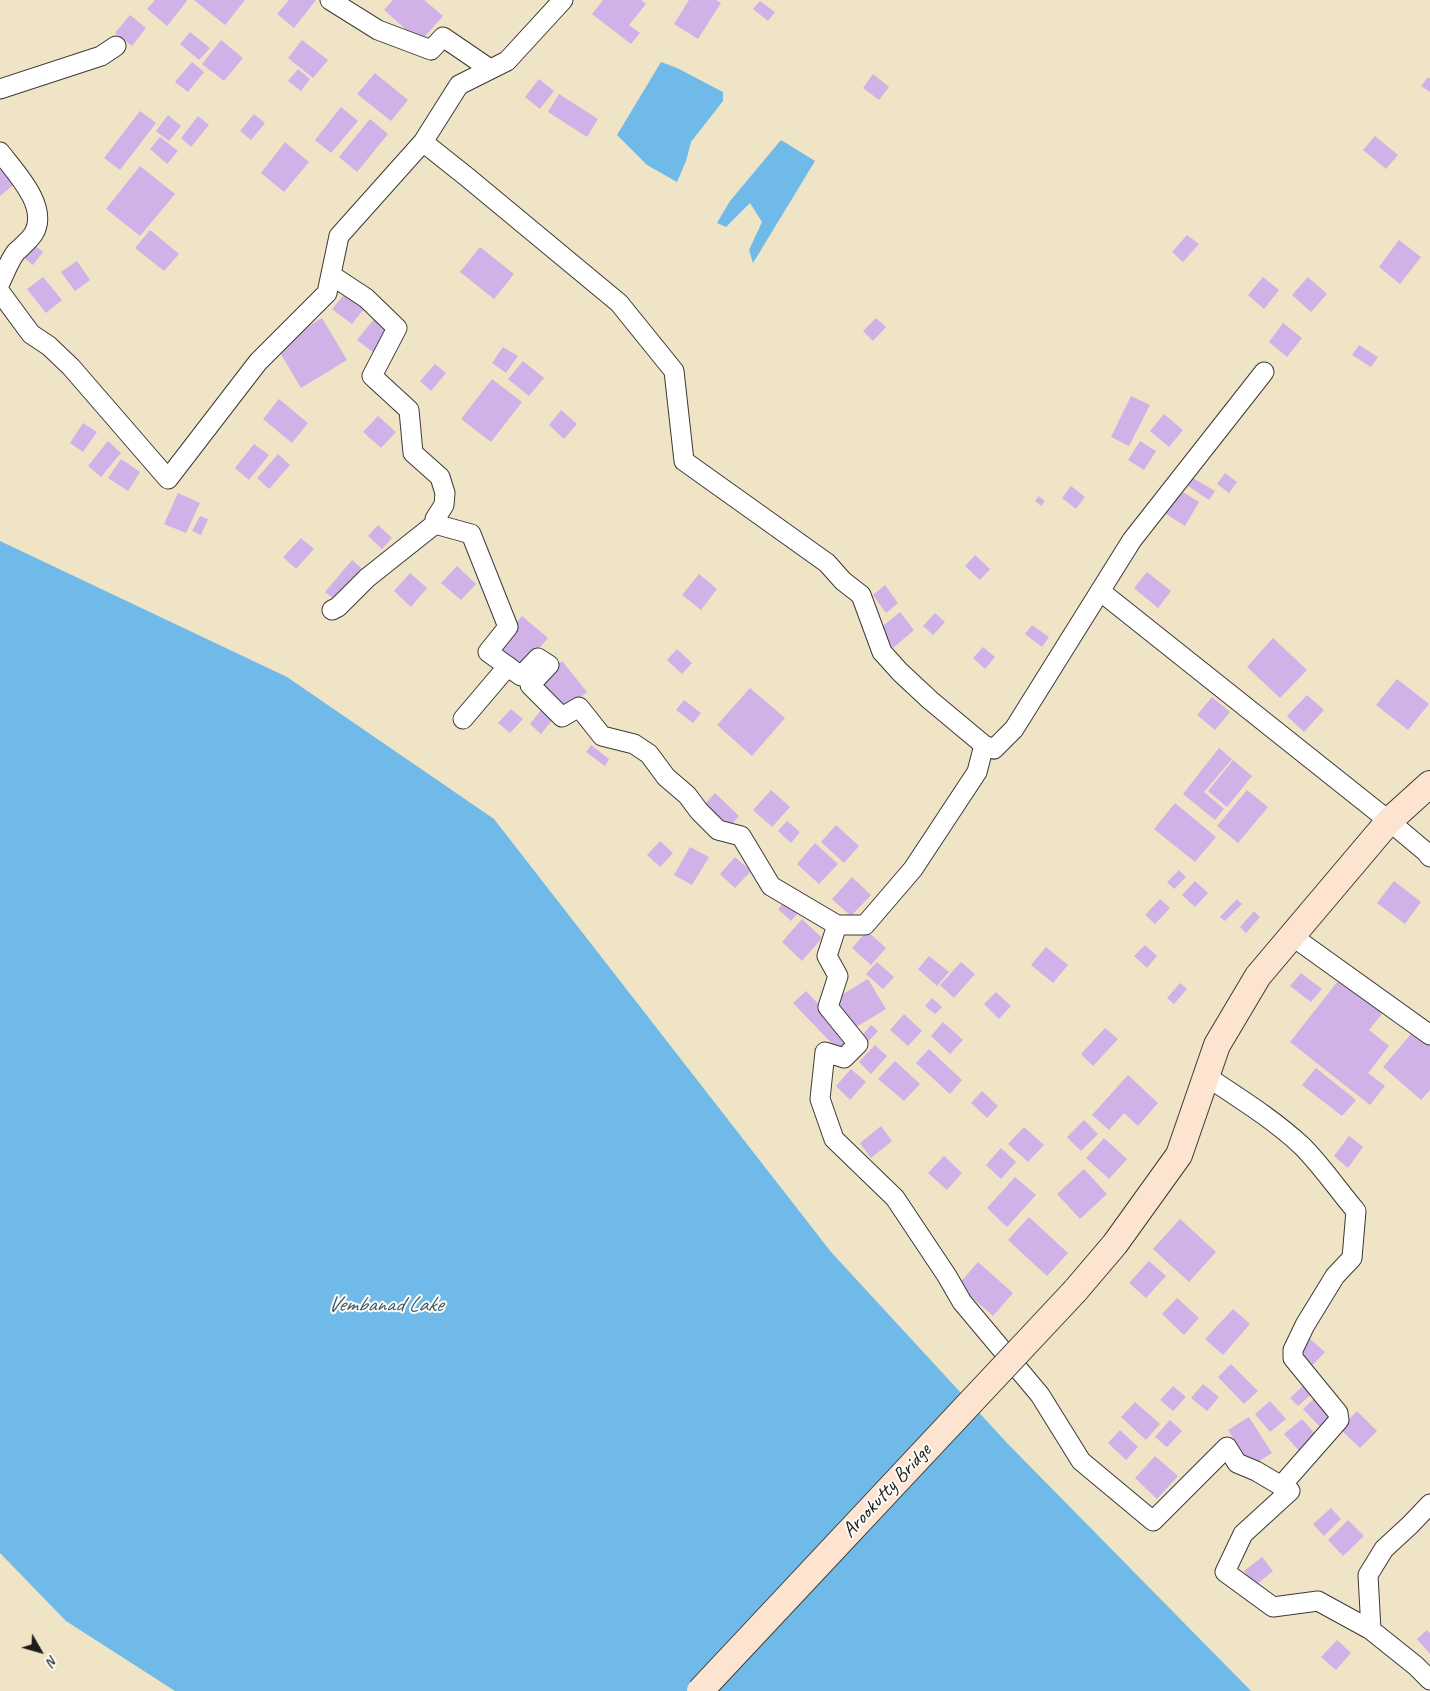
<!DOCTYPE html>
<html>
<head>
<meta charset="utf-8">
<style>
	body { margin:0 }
	#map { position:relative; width:1430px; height:1691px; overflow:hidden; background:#f0e4c6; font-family:Caveat,sans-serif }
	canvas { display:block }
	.north { position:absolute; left:15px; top:1626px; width:50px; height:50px; -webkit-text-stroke:4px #fdfcf7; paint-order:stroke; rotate:128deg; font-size:14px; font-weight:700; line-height:20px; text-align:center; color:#1c1c1c }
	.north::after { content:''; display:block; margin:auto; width:18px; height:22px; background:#1c1c1c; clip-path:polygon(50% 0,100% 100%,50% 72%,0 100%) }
</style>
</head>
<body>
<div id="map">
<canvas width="1430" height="1691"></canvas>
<div class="north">N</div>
</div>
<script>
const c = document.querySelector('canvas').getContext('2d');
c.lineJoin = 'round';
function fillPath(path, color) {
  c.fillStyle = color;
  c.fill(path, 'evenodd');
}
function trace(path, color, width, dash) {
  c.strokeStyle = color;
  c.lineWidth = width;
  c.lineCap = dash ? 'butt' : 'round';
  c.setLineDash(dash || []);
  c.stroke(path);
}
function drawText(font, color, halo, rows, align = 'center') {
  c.font = font + ' Caveat,sans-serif';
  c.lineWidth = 4;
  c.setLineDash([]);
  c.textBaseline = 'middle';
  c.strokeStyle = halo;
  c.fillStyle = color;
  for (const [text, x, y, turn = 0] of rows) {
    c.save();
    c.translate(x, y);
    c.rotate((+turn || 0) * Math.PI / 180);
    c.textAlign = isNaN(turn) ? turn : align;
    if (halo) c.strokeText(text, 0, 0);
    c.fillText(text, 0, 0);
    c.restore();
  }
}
fillPath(new Path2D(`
	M661 62 677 68 723 92V101L691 142 686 161 677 182 647 165 617 135Z
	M781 140 815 161 753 263 749 250 762 222 750 203 726 227 717 223 730 201Z
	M0 541 287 677 494 819 831 1252 1008 1444 1251 1691H175L66 1621 0 1553Z`), '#6fbae8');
fillPath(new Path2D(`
	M155 0H186L187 1 167 26 147 9Z
	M194 0H245L225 25Z
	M289 0H316L294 28 277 14Z
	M393 0H424L443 16 420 42 384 10Z
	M603 0H641L646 4 629 25 640 33 631 44 592 14Z
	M689 0H716L721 3 698 39 674 24Z
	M760 1 775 12 768 21 753 9Z
	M130 15 146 28 132 46 115 33Z
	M190 32 210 48 199 60 180 44Z
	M221 40 243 58 224 81 202 64Z
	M302 40 328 60 313 78 288 58Z
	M192 62 204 72 188 92 175 82Z
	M298 69 310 79 301 91 288 81Z
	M375 73 408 100 391 121 357 94Z
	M873 74 889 87 879 100 863 88Z
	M1428 77 1430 79V92L1421 86Z
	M539 79 554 91 540 109 525 97Z
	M559 94 598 119 587 137 548 112Z
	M341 107 358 121 331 153 315 140Z
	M140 111 156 123 120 170 104 158Z
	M254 114 265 123 251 140 240 131Z
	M168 115 181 126 169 141 156 131Z
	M198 116 209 125 191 147 181 138Z
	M370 119 388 134 357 172 339 157Z
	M1375 136 1398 155 1386 169 1363 150Z
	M160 137 178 151 167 164 150 149Z
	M285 142 309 162 284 192 261 173Z
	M140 166 175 194 140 236 106 209Z
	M4 167 17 182 0 196V171Z
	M150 230 179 254 164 271 135 248Z
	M1187 235 1199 244 1183 262 1172 252Z
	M1399 240 1421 257 1400 284 1379 267Z
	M34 245 43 252 33 265 24 258Z
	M480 247 514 274 494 299 460 272Z
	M77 261 90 280 75 291 61 272Z
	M43 277 62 300 46 313 27 289Z
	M1263 277 1279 290 1264 309 1248 295Z
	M1308 277 1327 294 1311 312 1292 295Z
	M348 290 367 305 352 324 332 309Z
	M378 314 395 328 374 353 357 340Z
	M322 318 347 360 301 388 276 346Z
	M876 318 886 327 873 341 863 331Z
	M1283 323 1302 338 1287 357 1269 342Z
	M1359 345 1378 357 1371 367 1352 355Z
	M503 347 518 356 506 373 492 363Z
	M523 361 544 378 529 396 508 379Z
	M435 364 446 373 431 391 420 381Z
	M492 379 522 402 491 442 461 419Z
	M1131 396 1150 405 1129 446 1111 437Z
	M279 399 308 423 292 443 263 419Z
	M561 410 577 424 564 439 549 425Z
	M1164 414 1183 430 1169 447 1150 431Z
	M378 416 396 432 381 448 363 432Z
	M83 423 97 432 83 452 70 443Z
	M108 441 121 453 101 477 88 466Z
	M1140 441 1156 451 1144 470 1128 460Z
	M254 444 269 455 249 480 235 468Z
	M278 454 290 465 269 489 257 478Z
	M121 459 140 472 128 491 108 478Z
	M1225 473 1237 482 1229 493 1217 484Z
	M1193 478 1215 491 1209 500 1188 486Z
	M1071 486 1085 497 1076 509 1062 498Z
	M1178 489 1199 502 1185 526 1163 512Z
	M178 493 200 503 186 533 164 524Z
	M1039 496 1045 501 1041 506 1035 501Z
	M200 516 208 519 201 535 192 531Z
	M378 525 392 538 382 549 368 536Z
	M301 538 314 549 296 569 283 557Z
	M975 555 990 569 980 580 965 566Z
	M352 560 366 572 340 604 325 592Z
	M457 566 476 584 461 600 441 583Z
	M1147 572 1171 591 1158 608 1134 588Z
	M410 573 427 588 411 607 394 591Z
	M699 574 717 589 701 610 682 595Z
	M885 585 898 603 886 613 873 595Z
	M900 612 914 630 893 648 878 630Z
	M935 613 945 622 933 635 923 626Z
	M522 616 548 638 519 672 493 649Z
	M1032 625 1049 637 1042 647 1025 634Z
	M1273 638 1307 670 1280 698 1247 667Z
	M983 647 995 657 985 669 973 658Z
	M677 649 692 663 682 674 667 660Z
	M562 661 587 692 560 714 535 683Z
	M1397 679 1429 704 1408 730 1376 705Z
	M750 688 785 718 752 756 717 725Z
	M1307 695 1324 710 1304 732 1287 716Z
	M1212 697 1230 712 1215 730 1197 715Z
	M684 700 701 713 693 723 676 710Z
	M511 709 523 719 510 733 498 723Z
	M541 710 553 719 541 734 530 724Z
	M591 745 609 759 605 766 586 752Z
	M1219 748 1232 759 1204 792 1224 809 1215 820 1183 794Z
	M1233 760 1252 776 1227 807 1208 791Z
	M771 790 790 807 772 827 753 810Z
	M1247 790 1268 807 1238 843 1217 826Z
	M715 793 739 816 725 832 700 809Z
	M1175 803 1216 837 1195 862 1154 829Z
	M787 821 800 832 791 843 778 831Z
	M836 825 859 846 844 863 821 842Z
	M660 841 673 853 660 867 647 855Z
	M815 843 838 864 819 884 797 864Z
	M690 847 709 857 692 885 674 875Z
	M735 857 751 871 735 888 720 874Z
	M1179 870 1186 877 1174 889 1167 882Z
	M852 877 871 895 851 916 832 899Z
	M1195 881 1208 893 1195 907 1182 895Z
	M1394 881 1421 902 1405 924 1377 903Z
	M1160 899 1170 908 1155 924 1145 915Z
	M1237 899 1242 904 1225 921 1220 917Z
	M786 900 799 912 791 921 778 909Z
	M1254 911 1260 917 1246 933 1240 927Z
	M802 919 822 938 802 961 782 942Z
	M867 931 886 948 871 965 852 948Z
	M1145 945 1157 956 1147 968 1134 956Z
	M1046 947 1068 965 1053 983 1031 965Z
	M929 956 949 972 937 986 918 969Z
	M877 962 894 977 883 989 866 974Z
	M961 962 975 974 954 998 940 985Z
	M1301 973 1322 989 1311 1002 1290 986Z
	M1342 976 1385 1010 1369 1030 1389 1046 1368 1073 1385 1086 1370 1105 1290 1042Z
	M868 979 886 1009 851 1030 833 1000Z
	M1180 983 1187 989 1174 1004 1167 998Z
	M806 991 856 1043 843 1055 793 1003Z
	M996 992 1011 1006 999 1019 984 1004Z
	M932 998 942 1007 935 1014 925 1006Z
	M904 1014 922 1031 908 1046 890 1030Z
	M943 1022 963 1040 950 1054 931 1036Z
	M871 1025 878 1031 865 1045 859 1039Z
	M1105 1028 1118 1039 1093 1066 1081 1054Z
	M1416 1028 1430 1039V1090L1421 1100 1383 1067Z
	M875 1045 887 1056 871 1074 859 1062Z
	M929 1049 962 1080 950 1094 916 1063Z
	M895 1061 920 1084 904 1101 878 1079Z
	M1316 1068 1356 1100 1342 1116 1302 1085Z
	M851 1069 866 1082 850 1100 836 1086Z
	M1128 1075 1158 1103 1138 1126 1124 1113 1109 1130 1092 1115Z
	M982 1091 998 1106 987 1118 971 1103Z
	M1084 1120 1098 1134 1081 1151 1067 1137Z
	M881 1126 892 1141 871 1158 860 1143Z
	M1024 1127 1044 1145 1028 1162 1008 1144Z
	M1349 1136 1363 1147 1348 1168 1334 1156Z
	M1104 1138 1127 1159 1109 1179 1086 1158Z
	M1001 1148 1016 1162 1001 1179 986 1165Z
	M944 1156 962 1173 947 1190 928 1173Z
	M1084 1169 1107 1194 1080 1219 1057 1194Z
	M1015 1177 1036 1195 1007 1227 987 1208Z
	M1029 1217 1068 1253 1047 1276 1008 1240Z
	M1180 1219 1216 1252 1189 1282 1153 1249Z
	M1149 1261 1166 1276 1146 1298 1129 1283Z
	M978 1262 1013 1293 993 1316 958 1285Z
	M1177 1298 1199 1318 1184 1335 1162 1314Z
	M1233 1309 1250 1324 1223 1355 1205 1339Z
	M1310 1339 1325 1352 1310 1368 1296 1355Z
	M1231 1364 1258 1391 1244 1404 1218 1377Z
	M1307 1382 1315 1391 1298 1406 1290 1398Z
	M1203 1384 1219 1397 1207 1411 1191 1398Z
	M1173 1386 1186 1397 1173 1411 1160 1400Z
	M1317 1396 1335 1414 1321 1428 1303 1409Z
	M1270 1401 1286 1419 1270 1432 1255 1414Z
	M1135 1402 1160 1424 1146 1440 1121 1417Z
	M1357 1411 1377 1431 1360 1448 1340 1429Z
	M1249 1417 1272 1453 1251 1466 1228 1430Z
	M1302 1419 1318 1437 1301 1453 1284 1434Z
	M1170 1420 1182 1431 1167 1447 1155 1437Z
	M1120 1430 1138 1447 1126 1460 1108 1443Z
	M1155 1456 1178 1476 1157 1499 1135 1478Z
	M1331 1508 1341 1519 1324 1536 1313 1524Z
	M1348 1520 1364 1536 1343 1556 1328 1540Z
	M1262 1557 1273 1571 1255 1586 1244 1571Z
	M1427 1630 1430 1633V1654L1417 1639Z
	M1337 1640 1351 1653 1336 1670 1321 1657Z`), '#d0b1e8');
const street = new Path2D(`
	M330 0 378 30 431 50 443 37 490 69
	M563 0 507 61 459 85 423 142 467 177 619 303 674 371 684 461 827 563 843 581 861 595 882 652 900 672 930 700 984 745 994 749 1014 729 1132 540 1264 372
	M0 89 101 56 116 46
	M0 152C15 172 49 206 34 233 30 240 22 246 16 252 9 261 5 273 0 283
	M331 275 366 298 397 328 372 376 409 410 413 453 440 477 445 493 444 505 435 519V524L471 534 508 627 488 652 521 676 538 658 549 665 530 685 562 717 579 707 602 736 634 744 649 754 666 777 687 795 699 811 718 830 741 836 771 886 837 925
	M0 292 31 334 49 346 71 367 168 479 258 362 327 293 339 236 423 142
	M1100 591 1389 821 1426 852 1430 857
	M332 610 338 607 367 578 435 524
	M463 719 508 666
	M984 745 977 772 913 869 865 925H837L827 956 838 976 828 1007 858 1044 844 1058 825 1052 820 1099 834 1139 895 1198 947 1276 962 1302 1040 1395 1081 1461 1153 1521 1227 1447 1237 1463 1256 1471 1290 1491 1243 1534 1225 1572 1273 1607 1318 1601 1371 1630
	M1292 936 1430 1035
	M1206 1076C1239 1098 1273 1119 1302 1146 1322 1166 1338 1190 1356 1211L1352 1258 1335 1276 1305 1325 1293 1350V1358L1338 1413 1339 1420 1281 1486
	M1430 1504 1410 1525 1384 1549 1368 1575 1371 1630 1416 1666 1430 1680`);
const secondary = new Path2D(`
	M1075 1291 1115 1244 1179 1155 1217 1045 1258 976 1389 821 1430 784`);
trace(street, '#3c3a36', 21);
trace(secondary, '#3c3a36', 28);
trace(street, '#fff', 19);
trace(secondary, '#fde4d1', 26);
const secondaryBridge = new Path2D(`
	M700 1691 1075 1291`);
trace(secondaryBridge, '#3c3a36', 28, []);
trace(secondaryBridge, '#fde4d1', 26);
drawText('21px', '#1c1c1c', '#fdfcf7', [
	["Arookutty Bridge",887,1491,-47]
]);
drawText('italic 22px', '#3d5b6e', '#fdfcf7', [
	["Vembanad Lake",385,1305]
]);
</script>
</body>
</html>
